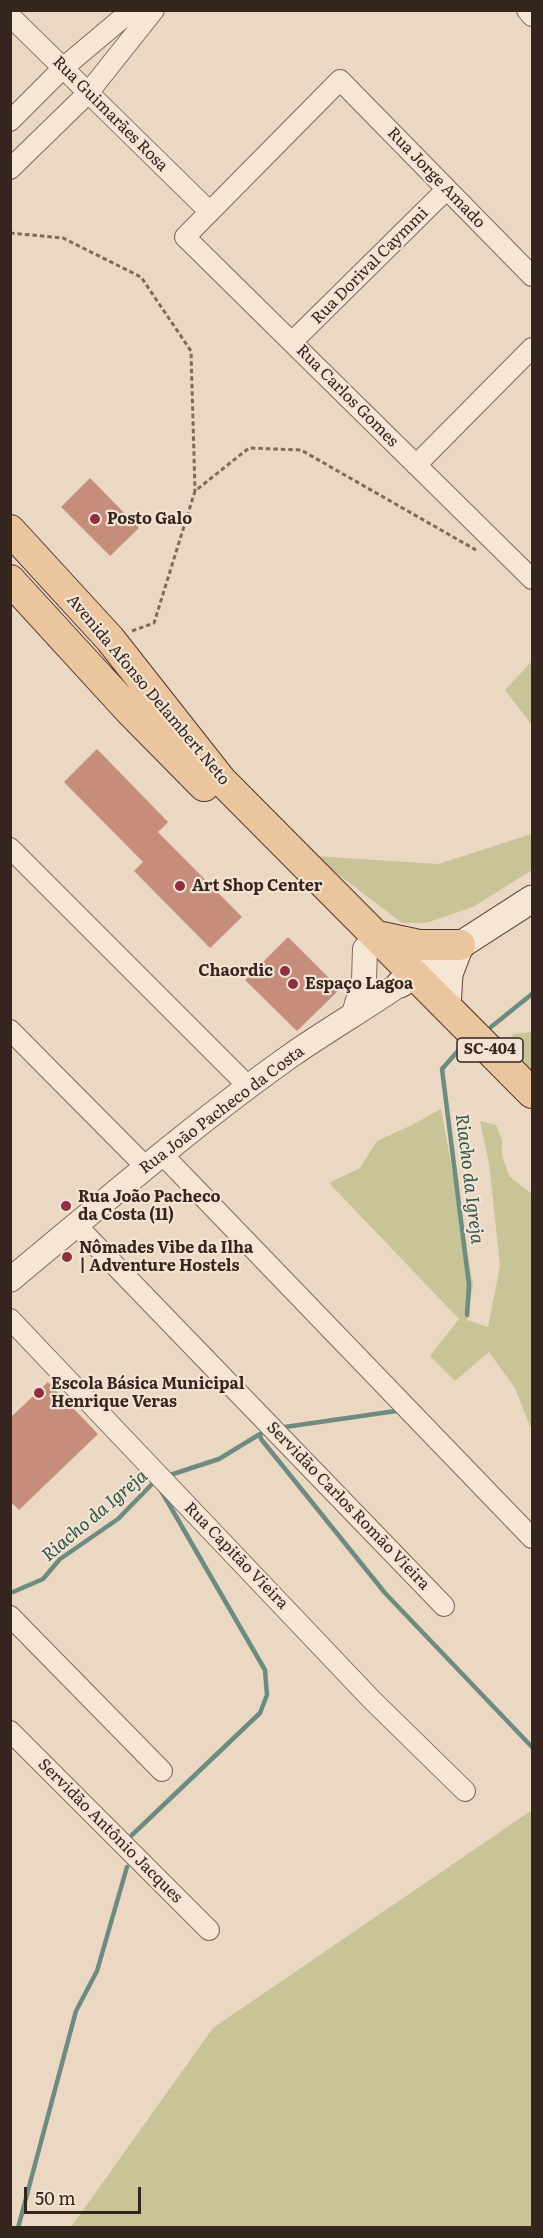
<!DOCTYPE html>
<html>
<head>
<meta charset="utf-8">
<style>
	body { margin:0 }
	#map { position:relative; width:543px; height:2238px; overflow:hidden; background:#ead8c3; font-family:Literata,serif }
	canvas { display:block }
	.frame { position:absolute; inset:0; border:12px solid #34251e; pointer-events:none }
	.scale { position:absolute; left:24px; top:2187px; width:117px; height:27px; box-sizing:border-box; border:3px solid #34251e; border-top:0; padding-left:8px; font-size:18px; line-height:21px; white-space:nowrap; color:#34251e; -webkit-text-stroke:4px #f2e3d2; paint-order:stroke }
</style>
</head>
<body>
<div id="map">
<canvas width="543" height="2238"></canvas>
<div class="frame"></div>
<div class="scale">50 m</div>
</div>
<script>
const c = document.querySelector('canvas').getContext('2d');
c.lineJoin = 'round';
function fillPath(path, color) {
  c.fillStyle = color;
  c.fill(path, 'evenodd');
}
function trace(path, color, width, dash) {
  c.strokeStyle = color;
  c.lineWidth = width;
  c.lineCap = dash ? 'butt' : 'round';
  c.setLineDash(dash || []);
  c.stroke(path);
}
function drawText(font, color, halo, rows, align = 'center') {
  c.font = font + ' Literata,serif';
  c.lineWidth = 4.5;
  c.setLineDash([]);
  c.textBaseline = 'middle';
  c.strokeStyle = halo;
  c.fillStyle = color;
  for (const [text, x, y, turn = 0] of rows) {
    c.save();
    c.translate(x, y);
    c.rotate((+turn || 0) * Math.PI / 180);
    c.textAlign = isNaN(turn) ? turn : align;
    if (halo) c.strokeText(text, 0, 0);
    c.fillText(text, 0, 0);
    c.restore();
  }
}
fillPath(new Path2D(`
	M532 661V725L505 690Z
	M532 834V870L473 907 426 923H402L314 856 438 864Z
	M532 1032V1078L509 1055 513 1034Z
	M441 1109 473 1285 467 1320 488 1327 500 1266 489 1163 480 1121 496 1125 502 1140V1155L509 1176 532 1194V1427L530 1426 515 1388 489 1352 455 1381 430 1356 459 1319 329 1183 360 1168 377 1141 412 1125Z
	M532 1810V2227H71L213 2028Z`), '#c8c498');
trace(new Path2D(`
	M491 1027 532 994
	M457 1052 442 1069 469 1285 467 1315
	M285 1427 396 1411
	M167 1476 219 1459 260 1434 261 1439 385 1593 532 1747
	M13 1592 43 1579 60 1559 118 1519 156 1480
	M132 1835 260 1713 267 1695 265 1670 159 1487
	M18 2228 76 2011 97 1971 127 1867`), '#6d8b7e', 4.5);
fillPath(new Path2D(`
	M90 478 139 528 110 556 61 507Z
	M97 749 168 822 158 832 242 917 210 948 134 871 143 862 64 782Z
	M288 937 340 989 297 1031 245 980Z
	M48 1382 98 1434 19 1510 10 1501V1418Z`), '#c68d7c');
const minor = new Path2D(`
	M527 10 532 16
	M10 16 210 212
	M10 121 63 68 132 10
	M10 169 88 93 154 10
	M532 276 340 80 185 237 532 579
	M292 342 447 189
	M416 465 532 348
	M10 848 249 1087
	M10 1030 146 1167
	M162 1154 532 1538
	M76 1225 444 1606
	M10 1319 372 1700 465 1791
	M10 1616 162 1771
	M10 1731 209 1930`);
const tertiary = new Path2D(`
	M354 1014 364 980 365 949
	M10 1280C103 1203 194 1124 293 1054 328 1030 365 1008 400 984`);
const secondary = new Path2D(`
	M400 984 532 899
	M447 1007 449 974 460 945`);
const primary = new Path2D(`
	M10 530 110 639 221 780 532 1093
	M10 580 130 711 204 786
	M377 936 419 945H460`);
trace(minor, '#83695b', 22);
trace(tertiary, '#83695b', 26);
trace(secondary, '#654b3f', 29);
trace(primary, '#51392f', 32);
trace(new Path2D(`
	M10 233 63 238 141 277 191 351 195 491
	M132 631 154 623 195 491 249 448 301 450 476 550`), '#83695b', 3, [4.5, 3]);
trace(minor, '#f6e6d6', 20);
trace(tertiary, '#f6e6d6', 24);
trace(secondary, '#f6e6d6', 27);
trace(primary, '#ebc59d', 30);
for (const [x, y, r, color] of [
	[95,519,6,"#8e3042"],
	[180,886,6,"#8e3042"],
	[285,971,6,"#8e3042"],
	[293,984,6,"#8e3042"],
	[66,1206,6,"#8e3042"],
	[67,1257,6,"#8e3042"],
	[39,1393,6,"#8e3042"]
]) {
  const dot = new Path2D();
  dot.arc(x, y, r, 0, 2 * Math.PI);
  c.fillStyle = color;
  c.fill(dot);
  trace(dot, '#f2e3d2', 2);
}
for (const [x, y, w] of [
	[490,1050,66]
]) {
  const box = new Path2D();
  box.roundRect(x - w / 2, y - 12, w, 24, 4.5);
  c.fillStyle = '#f2e3d2';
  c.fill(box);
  trace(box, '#34251e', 1.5);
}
drawText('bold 15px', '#34251e', null, [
	["SC-404",490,1050]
]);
drawText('16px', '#34251e', '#f2e3d2', [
	["Rua Guimarães Rosa",110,114,45],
	["Rua Jorge Amado",436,178,46],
	["Rua Dorival Caymmi",370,266,-45],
	["Rua Carlos Gomes",347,396,45],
	["Avenida Afonso Delambert Neto",148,690,50],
	["Rua João Pacheco da Costa",222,1110,-37],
	["Servidão Carlos Romão Vieira",348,1506,46],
	["Rua Capitão Vieira",236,1556,46],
	["Servidão Antônio Jacques",110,1831,45]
]);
drawText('bold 16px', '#34251e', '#f2e3d2', [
	["Posto Galo",107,519],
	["Art Shop Center",192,886],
	["Chaordic",273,971,"right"],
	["Espaço Lagoa",305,984],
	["Rua João Pacheco",78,1197],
	["da Costa (11)",78,1215],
	["Nômades Vibe da Ilha",79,1248],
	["| Adventure Hostels",79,1266],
	["Escola Básica Municipal",51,1384],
	["Henrique Veras",51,1402]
], 'left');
drawText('italic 18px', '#2f534a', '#f2e3d2', [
	["Riacho da Igreja",469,1179,83],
	["Riacho da Igreja",95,1516,-40]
]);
</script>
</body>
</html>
